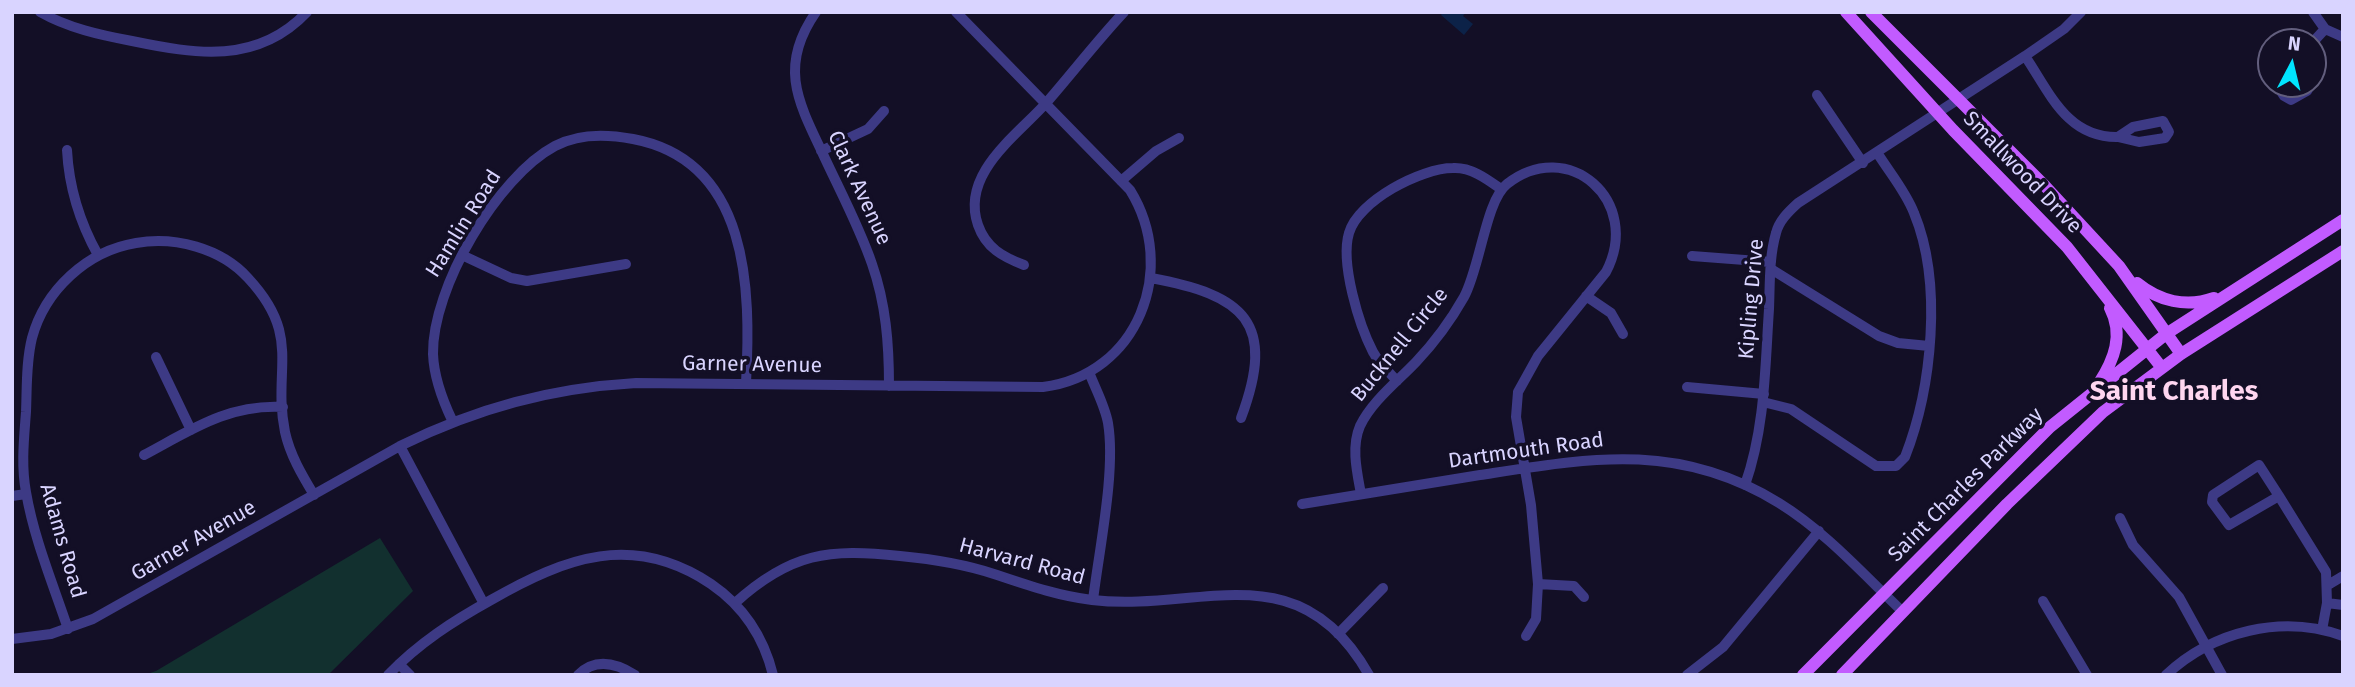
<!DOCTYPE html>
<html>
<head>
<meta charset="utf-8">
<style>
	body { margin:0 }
	#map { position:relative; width:2355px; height:687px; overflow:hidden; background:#130f26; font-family:"Fira Sans",sans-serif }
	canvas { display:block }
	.frame { position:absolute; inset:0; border:14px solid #d9d4ff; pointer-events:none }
	.north { position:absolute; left:2257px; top:28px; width:70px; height:70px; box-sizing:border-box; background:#130f26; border:2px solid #625e7d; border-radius:50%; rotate:7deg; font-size:19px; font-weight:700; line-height:28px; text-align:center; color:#d9d4ff }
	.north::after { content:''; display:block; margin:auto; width:24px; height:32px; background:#00e5ff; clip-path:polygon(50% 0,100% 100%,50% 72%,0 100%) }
</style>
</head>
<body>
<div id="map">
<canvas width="2355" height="687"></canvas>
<div class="frame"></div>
<div class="north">N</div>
</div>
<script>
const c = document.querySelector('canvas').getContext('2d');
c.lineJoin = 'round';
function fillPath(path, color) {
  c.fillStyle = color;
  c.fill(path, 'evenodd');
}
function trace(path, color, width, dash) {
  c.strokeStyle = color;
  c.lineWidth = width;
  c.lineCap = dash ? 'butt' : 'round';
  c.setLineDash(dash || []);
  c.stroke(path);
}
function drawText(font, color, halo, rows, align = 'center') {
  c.font = font + ' "Fira Sans",sans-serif';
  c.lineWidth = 7;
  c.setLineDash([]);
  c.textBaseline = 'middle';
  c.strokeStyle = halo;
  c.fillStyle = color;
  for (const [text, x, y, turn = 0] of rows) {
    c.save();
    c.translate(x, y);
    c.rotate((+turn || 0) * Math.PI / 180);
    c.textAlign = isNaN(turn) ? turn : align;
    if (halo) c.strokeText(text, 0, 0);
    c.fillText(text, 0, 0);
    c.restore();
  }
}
fillPath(new Path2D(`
	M380 538 413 591 328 675H144L156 671Z`), '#12302f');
fillPath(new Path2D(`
	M1443 12H1466L1463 16 1473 24 1464 35 1441 15Z`), '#0c2248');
trace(new Path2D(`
	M40 12C68 28 100 35 132 41 195 54 257 65 307 12
	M816 12C779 65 797 100 822 152 839 189 859 226 872 264 886 304 889 344 889 386
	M2313 12 2325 29 2343 37
	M2313 42 2325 29
	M2025 56C2050 93 2067 138 2118 137
	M2271 73V76
	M2276 84 2284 96 2291 100 2307 91 2311 84
	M1817 95 1863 163
	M2163 121 2169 132 2165 138 2139 142 2118 137 2133 127Z
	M67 150C69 188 79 221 98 255
	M821 151 868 129 884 111
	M1121 181 1156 151 1179 138
	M464 256 511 278 527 281 626 264
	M1692 256 1771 262
	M1024 265C1003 257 986 248 978 225 960 173 1018 135 1047 102 1073 72 1097 41 1124 12
	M1771 269 1879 336 1898 343 1929 346
	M1151 278C1244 295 1277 322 1241 418
	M1586 296 1611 313 1623 334
	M156 357 191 430
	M1089 372C1095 388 1105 406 1108 423 1116 471 1099 550 1093 600
	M1397 381C1389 372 1379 363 1373 352 1359 325 1340 263 1349 233 1358 201 1421 168 1453 168 1471 167 1487 179 1501 189
	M1687 387 1764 394
	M1763 402 1791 409 1876 466H1896L1905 457C1932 388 1943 283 1914 213 1906 192 1890 173 1878 154
	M452 420C442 399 434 378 433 354 432 288 497 177 555 146 579 133 607 134 633 139 750 161 751 290 746 383
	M400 446 484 604
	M144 455C191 430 228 404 283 407
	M2259 465 2279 496 2229 525 2212 502 2213 495Z
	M1745 485C1765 428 1765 369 1769 309 1770 284 1769 257 1776 233 1779 221 1788 212 1798 203L2025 56 2064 29 2081 12
	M1361 494C1357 472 1351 447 1360 426 1372 401 1398 381 1416 362 1434 343 1451 320 1464 297 1480 268 1486 200 1507 184 1568 136 1643 201 1606 272L1538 356 1518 392 1516 417 1531 505 1538 584 1536 619 1526 636
	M12 496 26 494
	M2279 496 2326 572 2327 603 2322 630
	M1302 504C1361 494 1421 485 1480 475 1590 458 1678 441 1779 503 1826 532 1863 574 1903 612
	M2120 518 2133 545 2179 597 2222 675
	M1538 584 1574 586 1584 597
	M2328 585 2343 576
	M2043 601 2087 675
	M735 603C790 553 829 548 900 556 932 559 964 564 994 574 1027 585 1058 596 1092 600 1199 613 1298 549 1369 675
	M2327 603 2343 605
	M68 629C53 584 34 539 26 492 21 465 24 439 26 412 27 388 26 362 32 338 45 290 87 251 136 243 174 236 221 248 248 278 303 337 272 368 285 432 290 455 302 475 314 495
	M1338 634 1383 588
	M12 639 51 634 93 619 400 446C477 408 551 388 636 383L1043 387C1138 375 1179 269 1130 190L956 12
	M399 664 410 675
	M388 675C419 643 453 621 491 600 566 557 633 532 711 584 743 606 764 638 773 675
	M578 675C595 658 616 663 635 675
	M1687 675 1723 647 1819 531
	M2166 675C2213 631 2282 614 2343 636`), '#3d3a85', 10);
trace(new Path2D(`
	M1846 12 1953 130 2067 247 2162 368
	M1871 12 2045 186 2119 266 2181 354
	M2137 283C2159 301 2186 308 2214 298
	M2099 383C2114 360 2124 335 2110 308
	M1803 675 2050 427 2166 334 2343 220
	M1842 675 2007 504 2103 412 2181 354 2343 251`), '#c25bff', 12);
drawText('21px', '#d9d4ff', '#130f26', [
	["Smallwood Drive",2022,173,46],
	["Clark Avenue",859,188,65],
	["Hamlin Road",464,224,-58],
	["Kipling Drive",1752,299,-85],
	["Bucknell Circle",1400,345,-51],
	["Garner Avenue",752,365,1],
	["Dartmouth Road",1526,451,-8],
	["Saint Charles Parkway",1966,485,-45],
	["Adams Road",62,541,74],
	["Garner Avenue",194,541,-30],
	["Harvard Road",1022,562,15]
]);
drawText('bold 28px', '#ffd6f0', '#130f26', [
	["Saint Charles",2174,392]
]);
</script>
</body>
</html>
